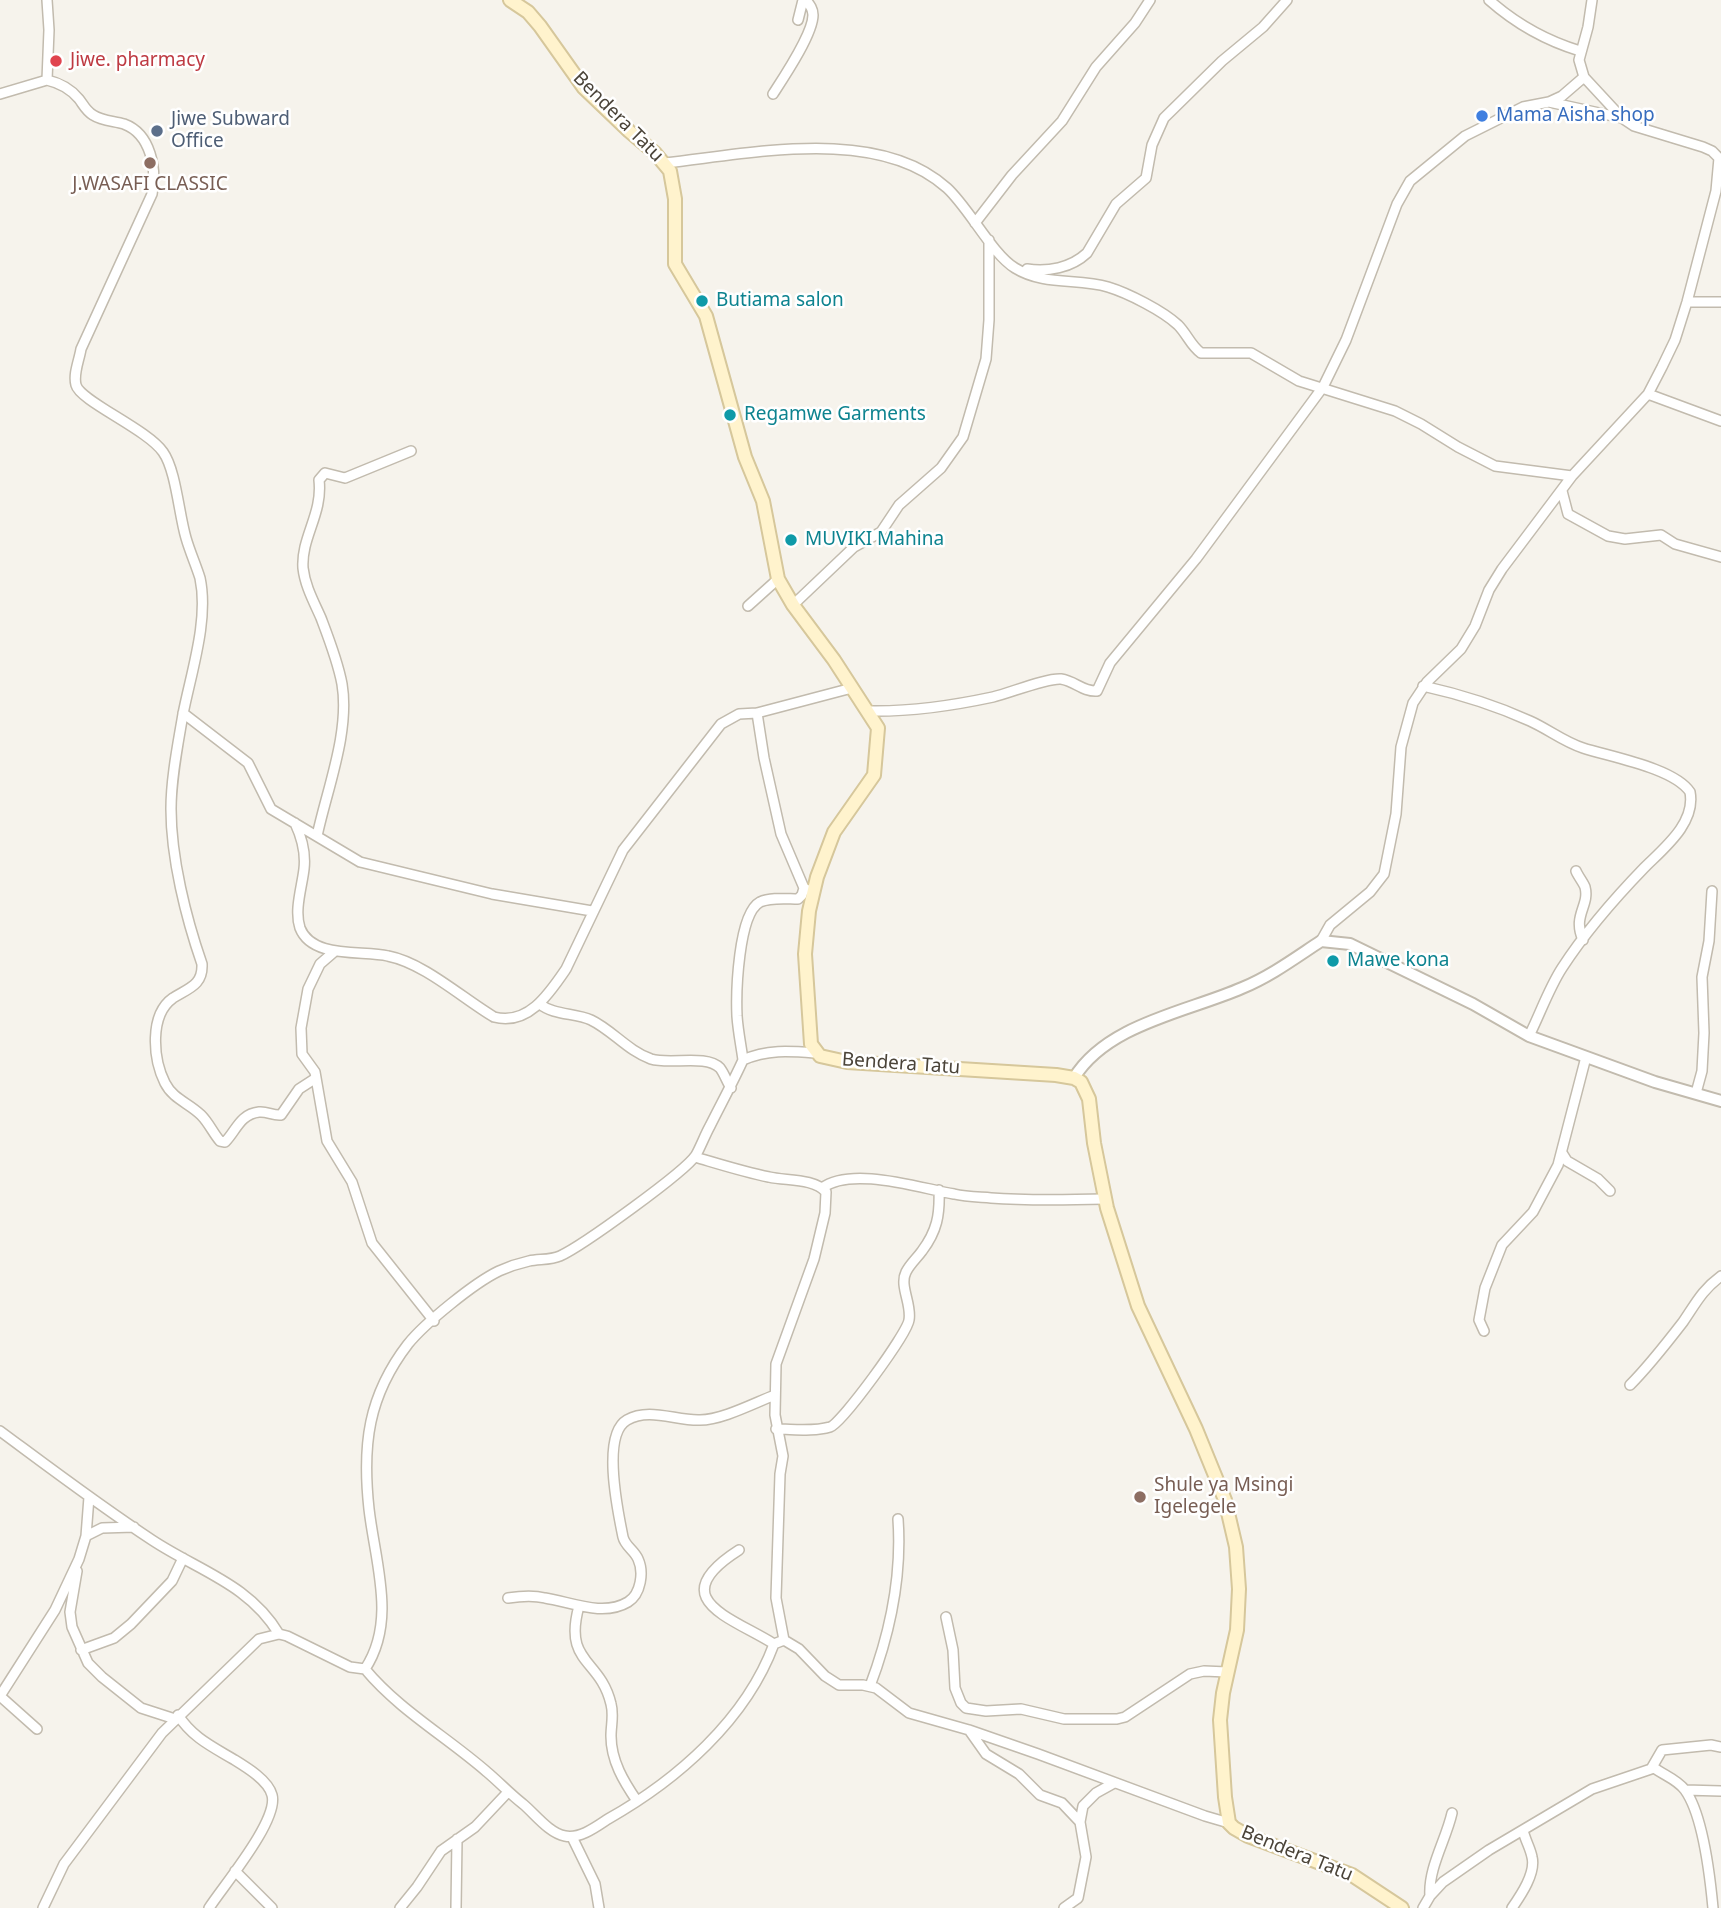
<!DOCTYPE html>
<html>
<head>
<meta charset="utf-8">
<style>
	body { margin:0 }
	canvas { display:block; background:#f6f3ec }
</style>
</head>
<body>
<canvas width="1721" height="1908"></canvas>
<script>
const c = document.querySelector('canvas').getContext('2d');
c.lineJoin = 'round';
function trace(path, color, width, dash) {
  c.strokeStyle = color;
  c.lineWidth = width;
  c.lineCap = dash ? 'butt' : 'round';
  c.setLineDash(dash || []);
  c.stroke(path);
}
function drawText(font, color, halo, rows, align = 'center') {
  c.font = font + ' "Noto Sans",sans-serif';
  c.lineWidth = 5;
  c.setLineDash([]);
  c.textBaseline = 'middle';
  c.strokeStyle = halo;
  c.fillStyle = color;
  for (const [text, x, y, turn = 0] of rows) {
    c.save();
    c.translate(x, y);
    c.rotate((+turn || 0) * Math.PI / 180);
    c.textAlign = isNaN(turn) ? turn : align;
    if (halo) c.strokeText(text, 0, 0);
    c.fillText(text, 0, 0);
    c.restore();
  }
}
const minor = new Path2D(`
	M47 0 49 30 47 80C60 83 70 88 79 99 83 104 86 111 93 115 102 121 114 121 124 124 151 134 157 169 152 194L81 349C79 361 73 374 76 385 80 401 147 429 163 452 176 470 179 515 186 538 190 552 196 565 200 578 209 620 191 673 183 714 178 744 171 778 171 809 171 858 186 918 202 964 203 985 189 988 173 998 149 1015 153 1059 165 1083 173 1099 189 1103 201 1115 209 1123 213 1133 220 1141L225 1142C236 1131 240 1114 259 1112 267 1111 273 1116 281 1115L299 1089 316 1078
	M1489 0C1515 23 1547 41 1580 51
	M798 20 803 0
	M0 94 47 80
	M773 94C784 77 813 34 813 15 813 9 810 5 806 0
	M1549 102 1622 118
	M665 163C749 154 878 125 947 188 969 208 992 254 1015 268 1044 286 1078 278 1108 287 1128 293 1163 311 1178 325 1187 334 1191 346 1201 353H1251L1299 381 1395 411 1421 424 1458 447 1495 466 1572 476
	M975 223 1012 175 1062 121 1096 67 1135 23 1150 0
	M1027 269C1048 272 1071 268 1087 253L1116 204 1146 178 1152 145 1164 118 1222 61 1263 27 1287 0
	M1687 302H1721
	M1648 394 1721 421
	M1562 491 1568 514 1608 536 1625 539 1661 535 1675 544 1721 557
	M793 605 854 547 881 532 899 505 941 468 963 437 986 359 989 320V240
	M748 606 778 579
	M1423 686C1459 694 1497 706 1530 721 1548 729 1564 742 1583 748 1611 757 1674 768 1690 792 1696 823 1664 848 1644 868 1614 899 1586 931 1562 968 1549 988 1540 1014 1529 1036
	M868 711C911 712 951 706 993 697 1010 693 1046 678 1061 679 1075 681 1083 692 1097 691L1110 663 1196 559 1323 387 1346 340 1397 204 1410 181 1465 136 1523 107 1549 102 1562 96 1584 77
	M183 713 248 763 271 809 360 862 492 894 592 911
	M757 713 764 758 781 834 804 888 808 890
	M295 823C302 838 306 852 304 869 302 887 294 910 300 928 312 959 362 950 388 956 424 963 462 998 494 1017 528 1026 549 994 566 969L623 850 721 724 739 714 757 713 852 688
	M317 836C327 789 350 732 342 684 338 662 329 639 321 618 314 602 305 586 303 568 301 537 323 514 319 480L325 473 345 478 411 451
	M1576 871C1578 876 1583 882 1585 887 1590 906 1572 915 1583 940
	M1321 941 1330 925 1370 892 1384 874 1396 814 1401 747 1413 703 1427 682 1461 649 1475 626 1489 590 1502 569 1572 476 1648 394 1662 367 1675 340 1687 302 1716 191 1719 158 1712 151 1703 147 1634 126 1622 118 1584 77 1579 60 1588 27 1592 0
	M335 951 320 964 308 989 301 1028 302 1054 315 1072 327 1141 352 1182 372 1243 434 1321
	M540 1004C553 1015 575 1013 591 1020 612 1030 628 1051 651 1059 670 1065 706 1054 720 1068 724 1073 727 1082 731 1088
	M743 1060C741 1045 738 1031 737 1016 736 993 738 914 760 902 771 897 787 899 798 899L802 895 804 888
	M1696 1093 1702 1071 1704 1033 1702 977 1709 941 1712 891
	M1562 1153 1567 1161 1598 1179 1610 1191
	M695 1157C719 1164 744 1172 769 1177 786 1181 814 1178 826 1192L825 1213 814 1259 776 1364 775 1415 783 1456 780 1474 776 1598 784 1640
	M822 1188C852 1166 919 1188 954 1194 966 1197 979 1197 991 1198 1029 1201 1067 1200 1105 1199
	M1484 1331 1479 1320 1485 1288 1502 1245 1533 1212 1558 1165 1586 1057
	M1630 1385C1649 1366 1666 1344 1683 1322 1696 1303 1702 1290 1721 1276
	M776 1429C793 1429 813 1432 830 1427 842 1423 907 1334 909 1320 912 1304 899 1286 906 1272 910 1264 917 1258 922 1251 937 1231 940 1215 939 1190
	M0 1431C50 1468 100 1506 152 1540 199 1571 249 1584 279 1634
	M86 1536 102 1528 134 1527
	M739 1550C662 1599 731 1617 774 1644
	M77 1571 70 1612 72 1627 88 1663 102 1677 141 1708 175 1719
	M508 1598C521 1596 533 1595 545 1598 571 1602 603 1617 628 1602 641 1594 644 1572 638 1559 634 1550 625 1546 623 1537 618 1512 601 1435 627 1420 649 1407 676 1421 700 1420 722 1420 754 1403 775 1395
	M579 1606C563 1664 600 1658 611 1704 614 1715 611 1725 611 1736 611 1761 624 1782 637 1801
	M946 1617 953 1650 955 1688 961 1703 966 1708 986 1711 1021 1709 1064 1719H1117L1125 1717 1190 1674 1204 1671 1227 1672
	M81 1650 114 1638 131 1624 172 1581 183 1558
	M365 1669C399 1710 447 1737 487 1772 499 1782 510 1794 523 1804 535 1814 549 1833 565 1836 580 1839 596 1827 608 1819 677 1780 746 1720 774 1644L784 1640 799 1649 825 1676 839 1685H863L876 1688 909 1713 969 1730 1038 1754 1205 1816 1229 1823
	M870 1686C890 1633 902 1575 898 1519
	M178 1715C192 1737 211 1746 233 1759 246 1767 268 1780 272 1795 279 1820 224 1885 209 1908
	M37 1729 0 1696 55 1610 79 1559 86 1536 89 1497
	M969 1730 986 1754 1019 1774 1040 1795 1062 1803 1080 1822
	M1653 1767C1663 1775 1677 1779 1685 1790 1703 1815 1710 1876 1713 1908
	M1685 1790 1721 1791
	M572 1837 595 1884 599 1908
	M235 1871 272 1908
	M1430 1896C1428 1868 1446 1840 1452 1813
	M43 1908 64 1864 162 1733 259 1639 279 1634 287 1636 350 1667 365 1669C397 1621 375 1562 369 1509 362 1445 368 1396 408 1344 425 1323 474 1283 499 1271 508 1267 520 1263 529 1261 539 1259 551 1260 560 1256 582 1246 685 1172 696 1155 701 1146 705 1135 710 1126 721 1104 733 1082 743 1060 767 1049 790 1051 816 1053
	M400 1908 417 1887 441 1851 475 1827 508 1792
	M456 1908 457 1839
	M1064 1908 1078 1898 1086 1857 1080 1822 1083 1806 1096 1793 1114 1783
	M1423 1908 1430 1896 1443 1882 1489 1850 1592 1789 1651 1769 1662 1750 1711 1745 1721 1747
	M1512 1908C1521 1895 1536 1873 1532 1857 1530 1847 1525 1840 1523 1830`);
const tertiary = new Path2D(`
	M1074 1078C1107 1024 1187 1012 1242 988 1271 976 1295 958 1321 941L1350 944 1473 1004 1529 1036 1655 1082 1721 1101`);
const secondary = new Path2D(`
	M510 0 528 12 540 26 584 88 629 131 655 153 670 171 675 199V264L706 316 745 457 763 501 778 579 793 605 834 660 878 728 874 775 834 832 817 877 809 911 805 954 811 1044 820 1056 847 1062 1056 1075 1074 1078 1081 1082 1089 1099 1094 1143 1107 1208 1138 1306 1196 1429 1225 1500 1236 1547 1239 1589 1237 1630 1223 1693 1220 1720 1225 1797 1229 1823 1234 1828 1248 1836 1352 1875 1402 1908`);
trace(minor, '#c2bbae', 12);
trace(tertiary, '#c2bbae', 14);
trace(secondary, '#d6c79b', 16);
trace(minor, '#fff', 9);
trace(tertiary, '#fff', 10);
trace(secondary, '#fff3cd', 12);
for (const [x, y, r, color] of [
	[56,61,7,"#e0444e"],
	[1482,116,7,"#3f7fe0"],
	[157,131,7,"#5c6f8a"],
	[150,163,7,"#8d6e63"],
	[702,301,7,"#0f9aa8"],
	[730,415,7,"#0f9aa8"],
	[791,540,7,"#0f9aa8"],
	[1333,961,7,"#0f9aa8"],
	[1140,1497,7,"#8d6e63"]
]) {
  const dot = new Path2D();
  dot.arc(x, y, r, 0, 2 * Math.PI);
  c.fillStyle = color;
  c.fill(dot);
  trace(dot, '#fff', 2.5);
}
drawText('19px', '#be3a42', '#fff', [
	["Jiwe. pharmacy",70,61]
], 'left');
drawText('19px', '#366cbe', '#fff', [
	["Mama Aisha shop",1496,116]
], 'left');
drawText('19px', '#4b4439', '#fff', [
	["Bendera Tatu",618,117,45],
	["Bendera Tatu",901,1064,4],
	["Bendera Tatu",1297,1854,22]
]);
drawText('19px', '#4e5e75', '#fff', [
	["Jiwe Subward",171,120],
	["Office",171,142]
], 'left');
drawText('19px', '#785e54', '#fff', [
	["J.WASAFI CLASSIC",150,185],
	["Shule ya Msingi",1154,1486,"left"],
	["Igelegele",1154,1508,"left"]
]);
drawText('19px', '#0d838f', '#fff', [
	["Butiama salon",716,301],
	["Regamwe Garments",744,415],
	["MUVIKI Mahina",805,540],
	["Mawe kona",1347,961]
], 'left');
</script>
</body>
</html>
